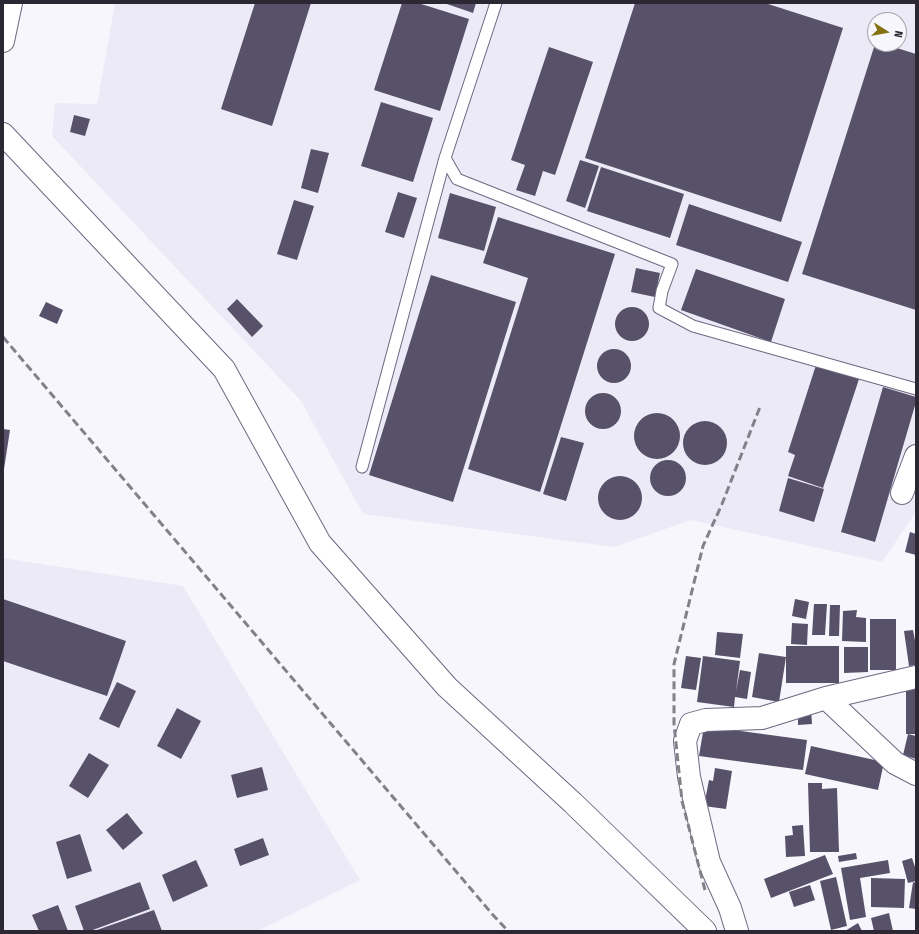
<!DOCTYPE html>
<html>
<head>
<meta charset="utf-8">
<style>
	body { margin:0 }
	#map { position:relative; width:919px; height:934px; overflow:hidden; background:#f7f6fc; font-family:"Fira Sans Condensed",sans-serif }
	canvas { display:block }
	.frame { position:absolute; inset:0; border:4px solid #2b2833; pointer-events:none }
	.north { position:absolute; left:867px; top:12px; width:40px; height:40px; box-sizing:border-box; background:#f7f6fc; border:1px solid #a5a4ac; border-radius:50%; rotate:101deg; font-size:11px; font-weight:700; line-height:16px; text-align:center; color:#2b2833 }
	.north::after { content:''; display:block; margin:auto; width:14px; height:18px; background:#847212; clip-path:polygon(50% 0,100% 100%,50% 72%,0 100%) }
</style>
</head>
<body>
<div id="map">
<canvas width="919" height="934"></canvas>
<div class="frame"></div>
<div class="north">N</div>
</div>
<script>
const c = document.querySelector('canvas').getContext('2d');
c.lineJoin = 'round';
function fillPath(path, color) {
  c.fillStyle = color;
  c.fill(path, 'evenodd');
}
function trace(path, color, width, dash) {
  c.strokeStyle = color;
  c.lineWidth = width;
  c.lineCap = dash ? 'butt' : 'round';
  c.setLineDash(dash || []);
  c.stroke(path);
}
fillPath(new Path2D(`
	M115 3H916V512L882 562 691 520 614 547 363 514 301 401 52 136 55 103 97 104ZM875 20H899V44H875Z
	M3 558 183 586 360 880 258 931H3Z`), '#edeaf8');
fillPath(new Path2D(`
	M255 3H311L272 126 221 109Z
	M402 3H418L469 19 440 111 374 90Z
	M444 3H476L473 13Z
	M635 3H765L843 28 781 222 585 158Z
	M875 44H884L916 54V310L802 274Z
	M549 47 593 62 555 175 543 171 535 196 516 190 525 165 511 160Z
	M381 102 433 118 413 182 361 166Z
	M74 115 90 119 85 136 70 132Z
	M311 149 329 153 318 193 301 188Z
	M580 160 599 166 585 208 566 201Z
	M601 167 684 194 670 238 587 211Z
	M398 192 417 198 404 238 385 232Z
	M450 193 496 207 484 251 438 238Z
	M294 200 314 206 297 260 277 254Z
	M689 204 802 242 788 282 676 245Z
	M498 217 615 254 540 492 468 469 528 278 483 263Z
	M636 268 660 273 655 297 631 292Z
	M696 269 785 299 771 342 681 310Z
	M431 275 516 302 453 502 369 475Z
	M237 299 263 326 252 337 227 309Z
	M46 302 63 310 57 324 39 316Z
	M615 324a17 17 0 1 1 34 0a17 17 0 1 1-34 0Z
	M597 366a17 17 0 1 1 34 0a17 17 0 1 1-34 0Z
	M816 365 859 379 823 488 788 476 795 455 788 452Z
	M883 387 916 397V402L875 542 841 532Z
	M585 411a18 18 0 1 1 36 0a18 18 0 1 1-36 0Z
	M634 436a23 23 0 1 1 46 0a23 23 0 1 1-46 0Z
	M683 443a22 22 0 1 1 44 0a22 22 0 1 1-44 0Z
	M3 429 10 430 4 469H3Z
	M561 437 584 443 566 501 543 494Z
	M650 478a18 18 0 1 1 36 0a18 18 0 1 1-36 0Z
	M598 498a22 22 0 1 1 44 0a22 22 0 1 1-44 0Z
	M788 478 824 489 814 522 779 511Z
	M910 532 916 534V555L905 552Z
	M3 599 126 641 107 696 3 661Z
	M795 599 809 602 806 619 792 616Z
	M814 604H827L825 635H812Z
	M830 605H840L839 636H829Z
	M857 610 856 617 866 618V642L842 641 843 611Z
	M870 619H896V670H870Z
	M792 623 808 624 807 645 791 644Z
	M913 630 916 646V665L909 666 904 631Z
	M717 632 743 634 740 658 715 655Z
	M786 646H839V683H786Z
	M844 647H868V672L844 673Z
	M759 653 786 657 779 702 752 697Z
	M686 656 701 658 696 690 681 688Z
	M703 656 740 661 736 691 740 670 751 672 747 699 735 697 734 707 697 702Z
	M906 681H916V734H906Z
	M117 682 136 691 119 728 99 719Z
	M177 708 201 721 181 759 157 746Z
	M811 709 812 724 798 725V710Z
	M704 726 807 740 803 770 699 756Z
	M908 734 916 736V759L903 755Z
	M811 746 884 762 878 790 805 774Z
	M89 753 109 765 88 798 69 786Z
	M262 767 268 790 237 798 231 775Z
	M715 768 732 771 726 809 704 806 709 780 713 781Z
	M808 783H822V789L837 788 839 852H810Z
	M127 813 143 833 123 850 106 830Z
	M803 825 805 856 786 857 785 836 793 835 792 826Z
	M80 834 92 871 67 879 56 842Z
	M263 838 269 855 240 866 234 849Z
	M856 853 857 859 839 862 838 856Z
	M825 855 833 874 771 898 764 879Z
	M912 858 916 870V881L908 883 902 861Z
	M196 860 208 886 173 902 162 875Z
	M888 860 890 873 860 878 866 917 850 920 841 868Z
	M836 877 847 926 831 930 820 881Z
	M871 878 905 879 904 908 871 907Z
	M140 882 150 909 90 931H84L75 906Z
	M913 882 916 883V909L909 908Z
	M810 885 815 900 794 907 789 892Z
	M58 905 68 931H39L32 915Z
	M154 910 162 931H94Z
	M889 913 893 931H874L871 918Z
	M858 923 862 931H845Z`), '#575169');
const lane = new Path2D(`
	M445 158 457 179 672 264 662 291 659 308 693 326 916 389
	M362 467 445 158 496 3`);
const street = new Path2D(`
	M902 493 916 456
	M826 698 895 763 916 774
	M737 931 730 908 709 862 689 777 685 741 691 724 706 720 762 718 826 698 916 677`);
const secondary = new Path2D(`
	M3 41 11 3
	M3 134 224 369 320 543 447 687 573 803 705 931`);
trace(lane, '#6e6881', 13);
trace(street, '#6e6881', 24);
trace(secondary, '#6e6881', 24);
trace(lane, '#fff', 11);
trace(street, '#fff', 22);
trace(secondary, '#fff', 22);
trace(new Path2D(`
	M3 337 493 915 508 931
	M705 890 682 801 674 724V664L703 546 722 504 760 407`), '#828089', 3, [8, 4]);
</script>
</body>
</html>
